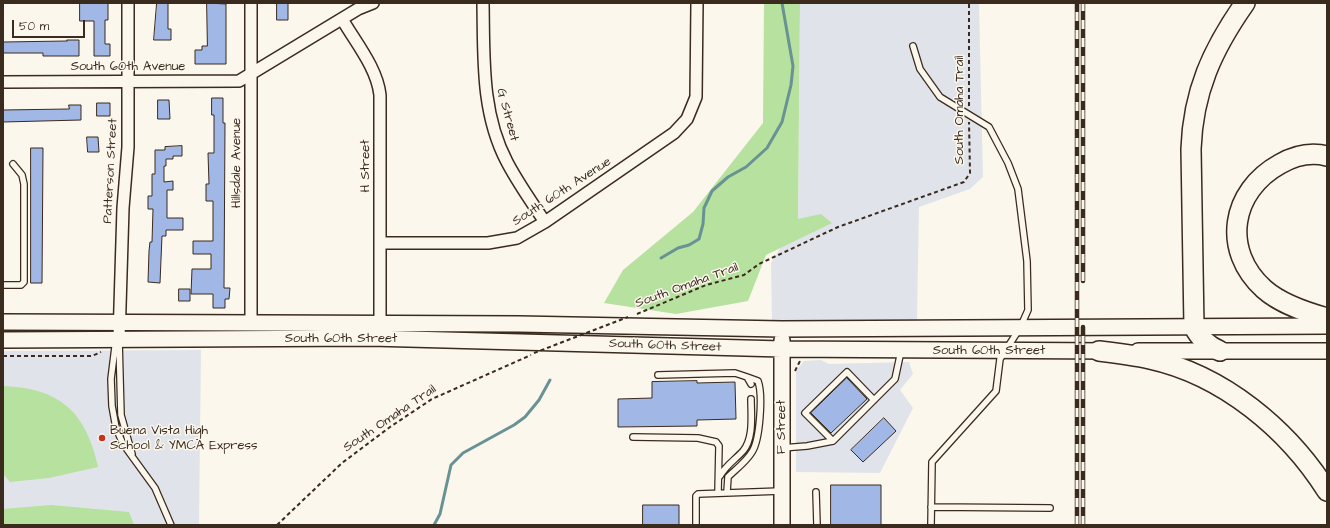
<!DOCTYPE html>
<html>
<head>
<meta charset="utf-8">
<style>
  body { margin:0 }
  #map { position:relative; width:1330px; height:528px; overflow:hidden; background:#fbf7ec; font-family:"Architects Daughter",sans-serif }
  canvas { display:block }
  .frame { position:absolute; inset:0; border:4px solid #3b2a1e; pointer-events:none }
  .scale { position:absolute; left:12px; top:20px; width:73px; height:18px; box-sizing:border-box; border:2px solid #3b2a1e; border-top:0; padding-left:5px; font-size:12px; line-height:14px; white-space:nowrap; color:#3b2a1e; -webkit-text-stroke:3px #fbf7ec; paint-order:stroke }
</style>
</head>
<body>
<div id="map">
<canvas width="1330" height="528"></canvas>
<div class="frame"></div>
<div class="scale">50 m</div>
</div>
<script>
const c = document.querySelector('canvas').getContext('2d');
c.lineJoin = 'round';
function paint(path, color) { c.fillStyle = color; c.fill(path, 'evenodd'); }
function stroke(path, color, width, dash) { c.strokeStyle = color; c.lineWidth = width; c.lineCap = dash ? 'butt' : 'round'; c.setLineDash(dash || []); c.stroke(path); }
function drawText(font, color, halo, rows, align = 'center') {
  c.font = font + ' "Architects Daughter",sans-serif'; c.lineWidth = 3; c.setLineDash([]); c.textBaseline = 'middle'; c.strokeStyle = halo; c.fillStyle = color; for (const [text, x, y, turn = 0] of rows) {
    c.save(); c.translate(x, y); c.rotate((+turn || 0) * Math.PI / 180); c.textAlign = isNaN(turn) ? turn : align; if (halo) c.strokeText(text, 0, 0); c.fillText(text, 0, 0); c.restore();
  }
}
const built = new Path2D(`
  M800 3H979L983 177 970 189 919 207 917 320H772L771 263 798 219Z
  M201 350 199 525H3V351Z
  M821 360 829 364 909 362 913 374 900 390 913 408 880 473 796 472V371L804 361Z`);
const green = new Path2D(`
  M764 3H800L798 219 821 214 832 223 766 255 748 301 676 314 604 303 623 270 693 212 763 123Z
  M3 386C60 388 86 412 98 467L49 478 10 482 4 475 3 463Z
  M51 505 129 512 134 525H3V509Z`);
const stream = new Path2D(`
  M661 258 678 248 689 245 699 239 703 224 704 208 712 191 728 177 746 167 767 148 782 122 791 85 793 66 782 3
  M434 525 440 514 451 465 463 453 514 425 525 417 539 400 550 380`);
const building = new Path2D(`
  M80 3H108V20H105V44H110V56H94V21H80Z
  M157 3H168V29H171V40H154Z
  M207 3 226 4V64H195V50H202V46H207Z
  M277 3H288V20H277Z
  M67 40H79V56H43V53H3V42L67 41Z
  M212 98H223V123H225L224 288H230L229 299H225V308H213V294H191L192 269H211V254H193V241H213V201H206V184H209L208 153H214V115H212Z
  M158 100H169L170 119H158Z
  M97 103H110V116H97Z
  M69 105H81V120L3 122V110L69 109Z
  M87 137H98L99 152H88Z
  M182 146V156H173V159H166V166H164V182L173 181V190H167V218H183V230H166V236H162L160 283 148 282 149 251 150 242H152L153 209H148V196H152V174H155V150H165V147Z
  M31 148H43L42 283H31Z
  M179 289H190V301H179Z
  M847 378 867 399 831 433 811 413Z
  M697 381V383L735 382 736 419 697 420V426L618 427V399L652 398V382Z
  M884 418 896 431 863 462 851 450Z
  M831 485H881V525H831Z
  M643 505H679V525H643Z`);
const path = new Path2D(`
  M969 106V3
  M637 314 706 285 744 275 759 264 838 227 964 182 970 173 969 122
  M3 356H92L101 352
  M795 371 800 361
  M277 525 342 463 390 427 432 399 531 355`);
const service = new Path2D(`
  M913 46 920 69 940 97 989 127 1008 163 1018 189 1027 261 1028 310 1020 328 1000 359 996 391 932 462 931 525
  M3 285H21L24 282V184L22 175 13 164
  M118 340 115 347 111 379 112 406 116 428 123 444 155 488 171 525
  M119 340 121 415 132 454
  M658 375 735 373 747 377 751 384
  M633 437 698 438 716 442 719 446 718 492
  M833 441 805 413 847 372 874 400
  M782 448 807 446 833 441 895 379 901 351
  M720 476C726 465 735 460 743 451 754 438 751 415 751 399
  M727 492 728 477C736 469 746 462 752 452 760 440 763 395 758 381L747 377
  M816 492 817 525
  M931 507 1050 508
  M696 525V496L698 494 781 491`);
const minor = new Path2D(`
  M483 3C484 57 481 113 507 162 518 183 532 203 545 222
  M342 19C356 43 377 68 380 95V323
  M3 82 239 81 358 9 373 3
  M380 243H488L517 238 545 222 674 133 687 119 696 97 697 3
  M251 323V3
  M119 339 123 208 128 147V3`);
const secondary = new Path2D(`
  M3 322 519 324 782 329 1327 326
  M3 340 371 338 782 349 1110 351
  M782 340V525
  M1138 351H1327`);
const motorway = new Path2D(`
  M1327 156C1311 152 1294 156 1280 164 1231 191 1221 250 1264 289 1281 304 1305 312 1327 318
  M1099 351C1116 353 1133 355 1150 359 1223 375 1288 429 1327 491
  M1220 351C1208 346 1200 339 1194 327L1191 149C1193 92 1212 50 1245 3`);
const rail = new Path2D(`
  M1083 281V3
  M1077 525V3
  M1083 525V327`);
const pathBridge = new Path2D(`
  M534 353 628 317`);
const markers = [
  [102,438,4,"#c8321e"]
];
const streetNames = [
  ["South 60th Avenue",128,67],
  ["South Omaha Trail",960,110,-90],
  ["G Street",507,115,75],
  ["Hillsdale Avenue",237,163,-90],
  ["H Street",366,166,-90],
  ["Patterson Street",111,171,-87],
  ["South 60th Avenue",562,192,-33],
  ["South Omaha Trail",687,286,-20],
  ["South 60th Street",341,339],
  ["South 60th Street",665,346,2],
  ["South 60th Street",989,351],
  ["South Omaha Trail",390,419,-34],
  ["F Street",782,427,-90]
];
const poiNames = [
  ["Buena Vista High",110,431],
  ["School & YMCA Express",110,446]
];
paint(built, '#e0e4ea');
paint(green, '#b6e19e');
stroke(stream, '#699295', 3);
paint(building, '#a1b7e5');
stroke(building, '#3b2a1e', 1);
stroke(service, '#3b2a1e', 8);
stroke(minor, '#3b2a1e', 14);
stroke(secondary, '#3b2a1e', 18);
stroke(motorway, '#3b2a1e', 22);
stroke(path, '#3b2a1e', 2, [4, 3]);
stroke(service, '#fbf7ec', 5.5);
stroke(minor, '#fbf7ec', 11);
stroke(secondary, '#fbf7ec', 15);
stroke(motorway, '#fbf7ec', 19);
stroke(rail, '#3b2a1e', 4.5);
stroke(rail, '#fbf7ec', 3, [9]);
stroke(pathBridge, '#3b2a1e', 2, [4, 3]);
for (const [x, y, r, color] of markers) { const dot = new Path2D(); dot.arc(x, y, r, 0, 2 * Math.PI); c.fillStyle = color; c.fill(dot); stroke(dot, '#fbf7ec', 1.5); }
drawText('13px', '#3b2a1e', '#fbf7ec', streetNames);
drawText('13px', '#3b2a1e', '#fbf7ec', poiNames, 'left');
</script>
</body>
</html>
